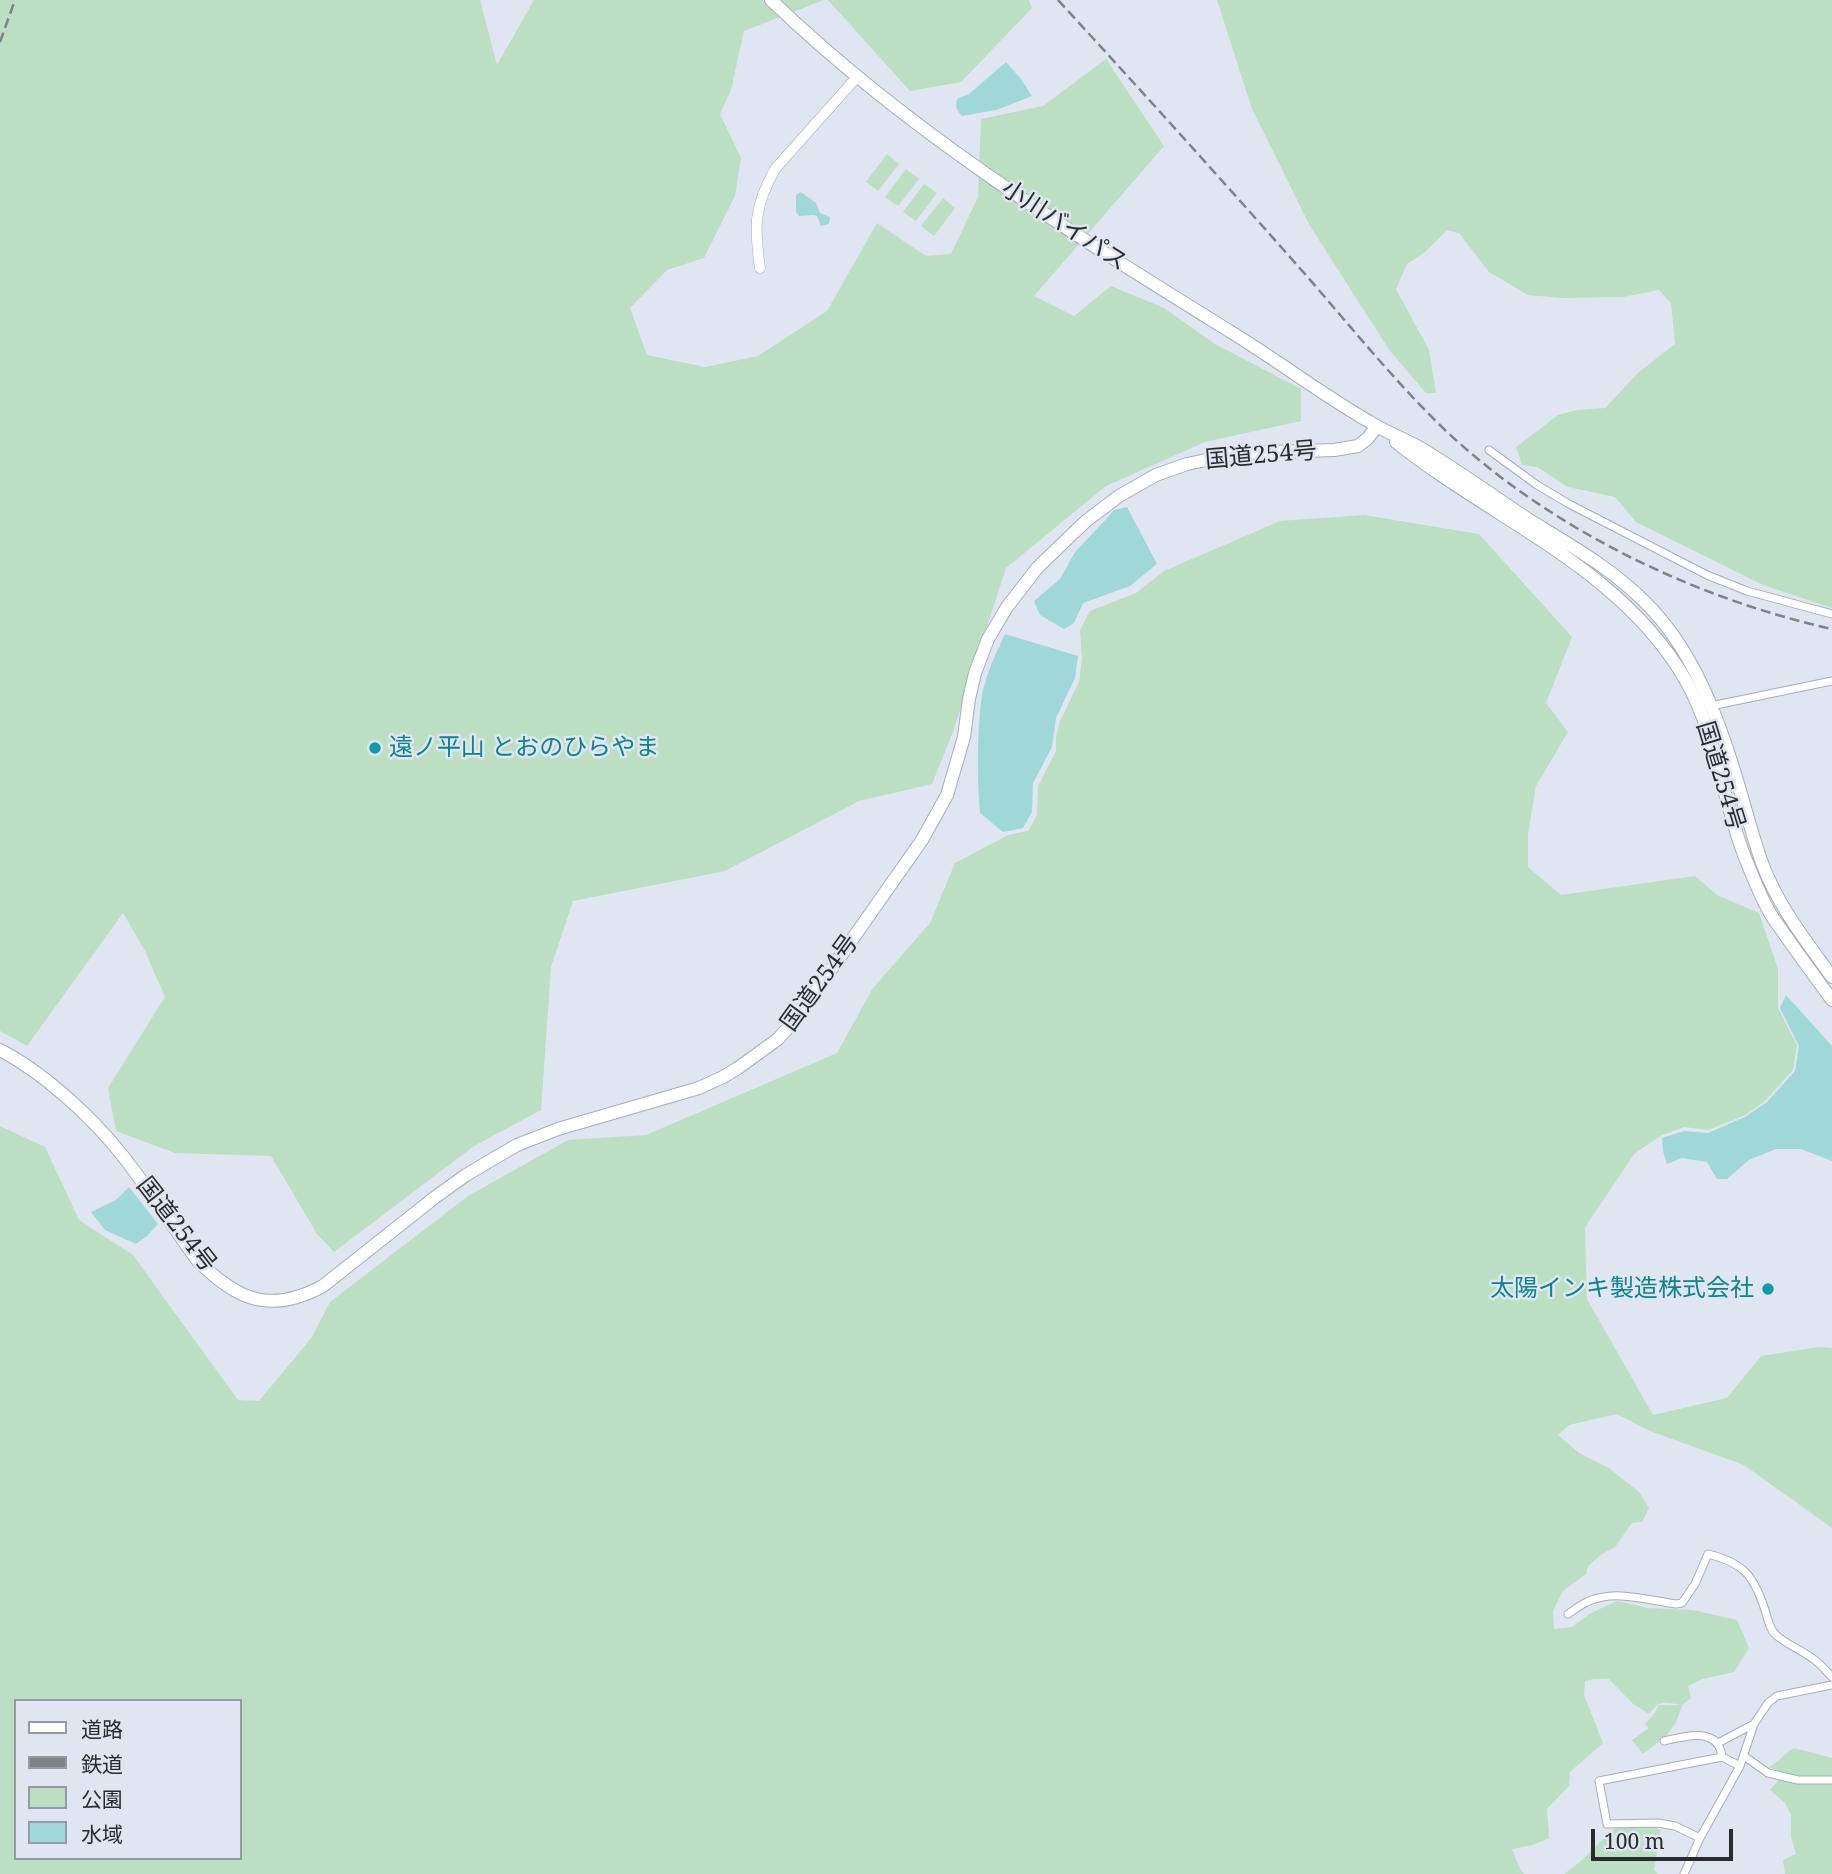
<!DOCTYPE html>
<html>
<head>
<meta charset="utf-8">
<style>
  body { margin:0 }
  #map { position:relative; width:1832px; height:1874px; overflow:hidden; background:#dfe6f1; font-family:"Noto Serif","Noto Sans JP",serif }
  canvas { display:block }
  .legend { position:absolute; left:14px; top:1699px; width:228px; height:161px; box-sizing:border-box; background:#dfe6f1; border:2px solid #969ba3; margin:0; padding:9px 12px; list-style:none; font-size:21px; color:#292b2f }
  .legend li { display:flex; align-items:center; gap:14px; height:35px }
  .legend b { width:35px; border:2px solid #969ba3 }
  .scale { position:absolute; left:1591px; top:1829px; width:142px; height:32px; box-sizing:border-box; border:4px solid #292b2f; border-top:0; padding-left:9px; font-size:21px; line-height:24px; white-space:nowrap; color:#292b2f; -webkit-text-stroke:5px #dfe6f1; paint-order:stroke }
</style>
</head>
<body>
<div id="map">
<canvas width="1832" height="1874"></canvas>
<ul class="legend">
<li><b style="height:9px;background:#fff"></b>道路</li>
<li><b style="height:9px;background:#7e8289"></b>鉄道</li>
<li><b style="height:19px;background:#bcdec3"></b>公園</li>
<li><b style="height:19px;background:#a0d7d8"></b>水域</li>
</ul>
<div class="scale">100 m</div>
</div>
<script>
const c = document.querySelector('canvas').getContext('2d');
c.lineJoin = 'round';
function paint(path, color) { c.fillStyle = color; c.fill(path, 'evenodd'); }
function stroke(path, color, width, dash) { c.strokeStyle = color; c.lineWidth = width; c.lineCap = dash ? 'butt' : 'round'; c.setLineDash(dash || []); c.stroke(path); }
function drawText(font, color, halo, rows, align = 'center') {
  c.font = font + ' "Noto Serif","Noto Sans JP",serif'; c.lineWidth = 5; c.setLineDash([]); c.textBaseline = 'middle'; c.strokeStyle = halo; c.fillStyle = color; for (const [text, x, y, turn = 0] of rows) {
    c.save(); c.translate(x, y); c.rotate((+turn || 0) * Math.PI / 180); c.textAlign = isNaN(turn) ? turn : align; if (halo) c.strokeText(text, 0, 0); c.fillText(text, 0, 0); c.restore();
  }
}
const green = new Path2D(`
  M0 0H480L497 65 534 0H824L744 31 731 90 720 114 741 158 735 196 704 258 667 270 630 308 647 355 705 367 758 356 827 311 877 223 926 256 951 254 978 197 981 119 1043 106 1106 59 1164 146 1034 296 1074 316 1111 286 1164 308 1215 344 1301 389V421L1205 442 1106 486 1006 568 953 732 932 784 859 801 725 871 573 901 551 967 541 1110 474 1146 334 1252 317 1234 271 1156 175 1153 116 1131 108 1088 165 997 145 951 123 913 27 1046 0 1031Z
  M828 0H1029L1032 8 961 82 910 91Z
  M1217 0H1832V608L1763 585 1636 522 1615 497 1568 487 1537 467 1522 465 1516 447 1558 415 1577 410 1605 408 1639 372 1675 344 1671 303 1659 290 1623 297 1563 298 1528 295 1489 272 1459 233 1447 230 1425 252 1407 264 1396 289 1429 350 1436 393H1426L1390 351 1310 226 1252 109Z
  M887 154 899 164 878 191 866 182Z
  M906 169 919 179 898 206 885 197Z
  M924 184 937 193 916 221 903 212Z
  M943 198 955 208 934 236 921 226Z
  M1364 515 1479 534 1572 637 1546 703 1568 732 1536 786 1528 834V867L1561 895 1695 876 1717 895 1759 913 1778 969V1008L1797 1045 1793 1070 1764 1102 1743 1116 1708 1130 1684 1127 1662 1135 1635 1153 1585 1227 1587 1299 1653 1415 1727 1398 1761 1356 1819 1347 1832 1348V1528L1744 1465 1650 1431 1617 1414 1569 1425 1558 1435 1579 1453 1609 1468 1639 1492 1649 1508 1642 1522 1632 1523 1615 1547 1602 1554 1588 1566 1586 1574 1563 1591 1553 1611 1554 1629 1572 1627 1591 1613 1617 1601 1648 1608 1693 1610 1737 1620 1749 1648 1734 1672 1703 1679 1688 1686 1691 1698 1682 1705 1676 1723 1666 1736 1643 1754 1632 1740 1649 1728 1645 1724 1655 1713 1659 1705H1681C1664 1702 1660 1700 1649 1714L1632 1703 1609 1679H1594L1585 1681 1584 1695 1603 1743 1570 1772 1569 1786 1547 1809 1549 1838 1533 1845 1512 1849 1519 1867 1524 1874H0V1126L45 1147 79 1220 133 1255 238 1400 259 1401 312 1337 330 1302 468 1196 568 1140 646 1135 837 1053 873 988 930 923 955 863 1008 835 1028 831 1037 815 1038 786 1056 751V737L1060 721 1079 682 1082 659 1080 630 1090 611 1136 593 1164 571 1280 521ZM16 1701H240V1858H16Z
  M1794 1748 1832 1758V1874H1785L1783 1860 1796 1854 1791 1837V1815L1785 1803 1770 1790 1780 1778 1781 1772 1769 1767C1781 1761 1784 1753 1794 1748Z
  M1637 1821 1661 1830 1654 1870 1658 1874H1564L1581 1861 1612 1830Z`);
const water = new Path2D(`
  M1006 62 1021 79 1032 96 996 110 962 116C957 111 955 105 957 99L969 94Z
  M801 192 816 203 820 213 830 217 829 224 821 226 817 216 814 215 799 216 796 212V195Z
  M1127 507 1157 564 1130 586 1083 603 1074 623 1064 629 1040 615 1034 601 1060 579 1075 552 1108 517 1114 510Z
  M1005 634 1078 656 1075 678 1056 718 1052 747 1033 783 1032 812 1023 828 1003 832 980 813C977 778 977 736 981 702 984 678 995 655 1005 634Z
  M1786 995 1832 1046V1161L1801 1149H1776L1749 1160 1727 1179H1717L1707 1162 1682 1158 1667 1164 1663 1151 1662 1138 1684 1131 1708 1133 1745 1117 1767 1102 1795 1071 1799 1046 1780 1008Z
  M129 1187 158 1224 147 1236 136 1244 105 1230 91 1212 116 1200Z`);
const minor = new Path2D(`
  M1489 450 1537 485 1569 504 1707 575 1747 591 1832 614
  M1711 706 1832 681
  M1568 1614C1574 1610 1580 1605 1587 1602 1614 1589 1647 1600 1676 1604L1682 1603 1695 1584 1708 1554C1744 1563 1754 1576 1765 1610 1768 1619 1769 1629 1776 1635 1786 1644 1801 1650 1812 1658 1820 1663 1826 1671 1832 1677
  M1664 1741C1685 1736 1719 1726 1722 1757
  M1718 1743 1754 1724
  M1744 1756 1768 1773 1798 1780H1832
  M1700 1838 1675 1826 1658 1823 1607 1824 1599 1781 1722 1757 1740 1766
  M1684 1874 1700 1838 1740 1766 1754 1724 1768 1703 1777 1696 1832 1685`);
const tertiary = new Path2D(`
  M760 268C754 226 754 207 775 169L857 77`);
const trunk = new Path2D(`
  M771 0C908 132 1070 232 1231 332 1280 362 1325 397 1375 425 1390 434 1407 440 1422 449 1460 472 1496 498 1534 523 1572 546 1612 569 1644 601 1692 648 1717 714 1736 777 1745 806 1752 835 1762 863 1778 906 1806 941 1832 977
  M1396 442C1493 520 1620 567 1685 679 1717 735 1722 801 1746 860 1754 879 1762 901 1773 918 1792 945 1812 973 1832 1000
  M0 1050C43 1072 92 1117 122 1155 149 1189 172 1226 198 1261 238 1301 271 1314 323 1286L434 1198 466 1175 493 1159 517 1145 558 1129 699 1088 723 1077 738 1068 778 1039 799 1015 922 840 947 795 964 737 969 699 975 673 988 639 1007 607 1038 567 1086 521 1119 496 1156 475 1187 464 1240 453 1334 450 1358 446 1368 438 1377 426`);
const rail = new Path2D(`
  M1058 0C1136 85 1213 170 1289 256 1341 314 1389 376 1445 430 1549 528 1693 598 1832 629
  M0 42 15 0`);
const markers = [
  [375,748,7,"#0f9aa8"],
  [1768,1289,7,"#0f9aa8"]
];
const streetNames = [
  ["小川バイパス",1064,226,33],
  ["国道254号",1261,456,-5],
  ["国道254号",1720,776,73],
  ["国道254号",820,983,-54],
  ["国道254号",176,1225,52]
];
const cultureNames = [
  ["遠ノ平山 とおのひらやま",389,748],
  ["太陽インキ製造株式会社",1754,1289,"right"]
];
paint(green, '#bcdec3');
paint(water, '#a0d7d8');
stroke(minor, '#a7adb7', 9);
stroke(tertiary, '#a7adb7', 11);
stroke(trunk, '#a7adb7', 14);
stroke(minor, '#fff', 7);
stroke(tertiary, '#fff', 10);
stroke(trunk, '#fff', 12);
stroke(rail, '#7e8289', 2.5, [10, 5]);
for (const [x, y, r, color] of markers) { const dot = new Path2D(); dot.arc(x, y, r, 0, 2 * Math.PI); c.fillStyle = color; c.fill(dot); stroke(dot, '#dfe6f1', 2.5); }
drawText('24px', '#292b2f', '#dfe6f1', streetNames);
drawText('24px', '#0d838f', '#dfe6f1', cultureNames, 'left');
</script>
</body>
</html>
